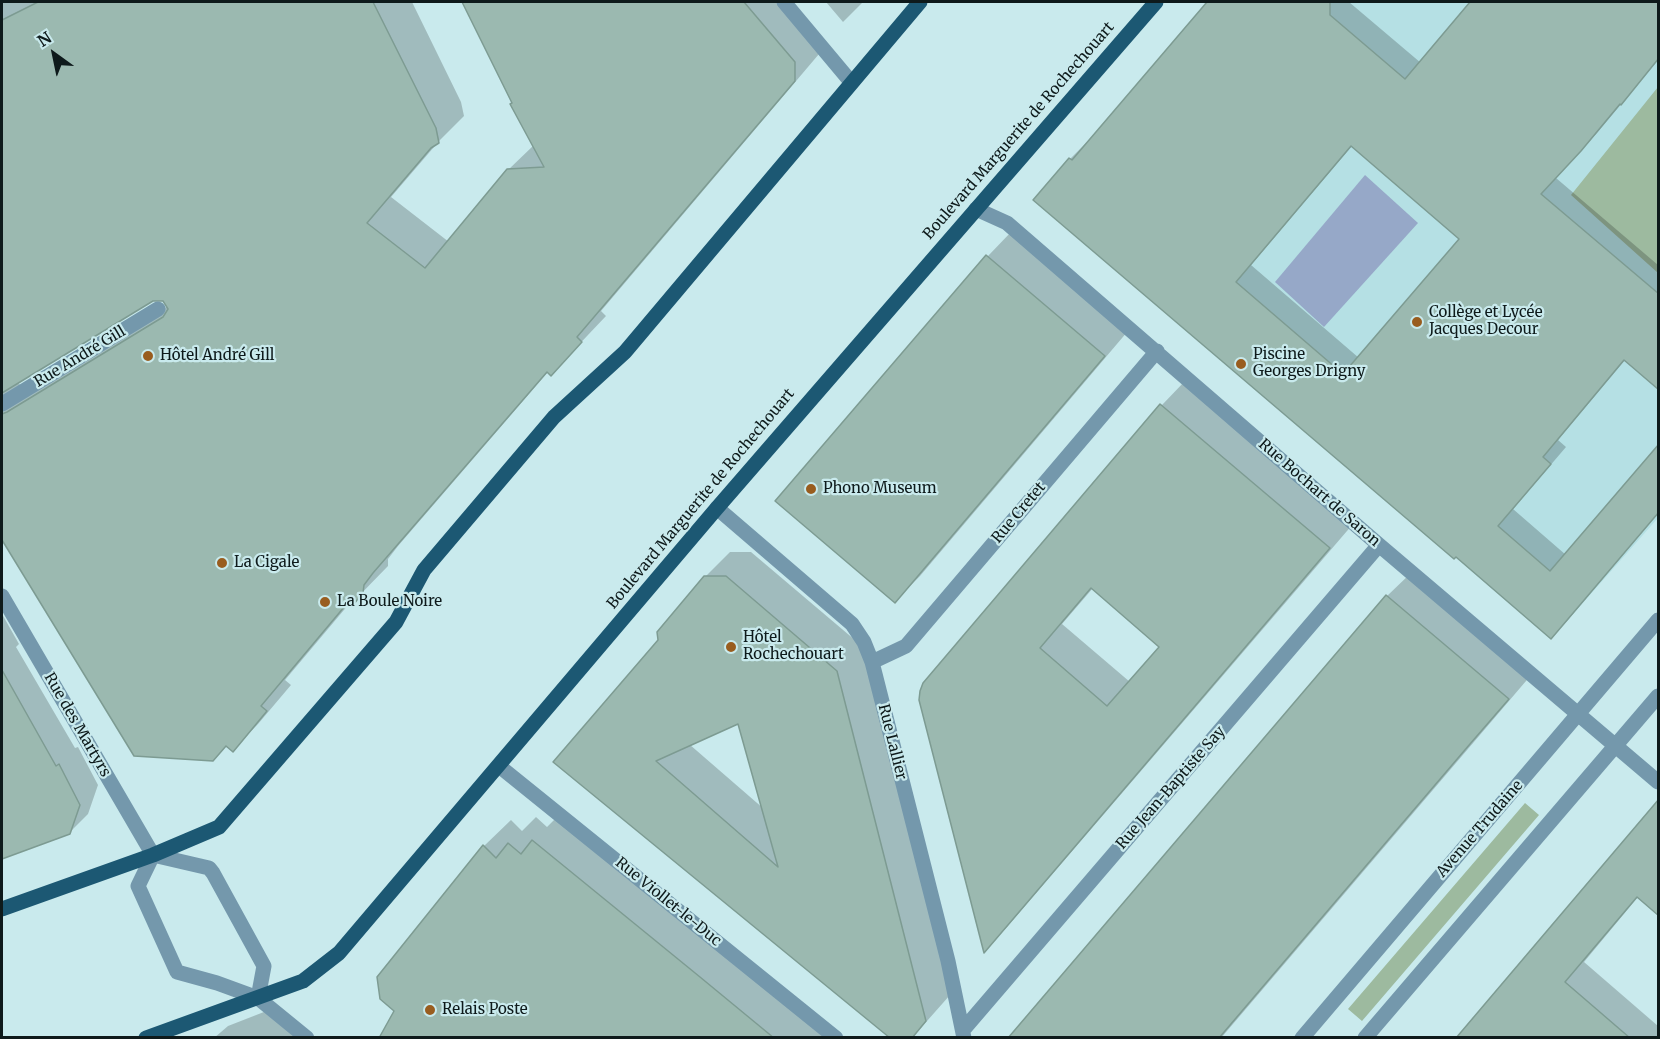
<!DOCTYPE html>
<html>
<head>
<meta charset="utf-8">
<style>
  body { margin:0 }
  #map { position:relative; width:1660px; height:1039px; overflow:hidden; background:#c9eaed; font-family:Merriweather,serif }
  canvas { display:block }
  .frame { position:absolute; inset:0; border:3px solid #0e1a1b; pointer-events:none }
  .north { position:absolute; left:24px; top:24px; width:60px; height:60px; -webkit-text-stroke:4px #c9eaed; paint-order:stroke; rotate:327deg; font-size:16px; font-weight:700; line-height:24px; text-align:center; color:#0e1a1b }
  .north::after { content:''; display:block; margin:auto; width:21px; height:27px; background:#0e1a1b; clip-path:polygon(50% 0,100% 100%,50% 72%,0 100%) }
</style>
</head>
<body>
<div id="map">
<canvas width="1660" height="1039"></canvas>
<div class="frame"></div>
<div class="north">N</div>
</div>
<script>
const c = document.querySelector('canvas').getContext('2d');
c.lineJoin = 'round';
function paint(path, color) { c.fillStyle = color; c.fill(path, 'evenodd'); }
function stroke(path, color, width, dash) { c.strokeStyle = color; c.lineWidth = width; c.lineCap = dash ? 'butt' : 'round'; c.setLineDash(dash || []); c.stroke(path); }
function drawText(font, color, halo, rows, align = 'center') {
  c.font = font + ' Merriweather,serif'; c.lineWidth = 4.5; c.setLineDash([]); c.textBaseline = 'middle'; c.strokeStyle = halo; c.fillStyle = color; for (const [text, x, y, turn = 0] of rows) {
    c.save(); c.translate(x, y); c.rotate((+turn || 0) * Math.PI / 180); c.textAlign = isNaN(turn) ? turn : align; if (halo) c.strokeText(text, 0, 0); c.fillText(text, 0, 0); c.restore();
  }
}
const built = new Path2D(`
  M1203 2H1658V518L1551 639 1456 558 1454 559 1033 200 1069 158 1073 159 1205 4Z`);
const green = new Path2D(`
  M1658 87V273L1571 195Z
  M1525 803 1539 815 1362 1021 1348 1009Z`);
const water = new Path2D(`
  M1365 175 1418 223 1324 327 1275 282Z`);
const shadow = new Path2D(`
  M2 2H412L461 102 464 116 440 140 391 197 449 242 508 170 534 145 463 2H790L819 54 601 311 606 316 551 374 548 372 398 546 388 559V566L352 603 349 604 285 680 291 685 258 724 233 750 227 745 212 760 135 755 2 537ZM152 299H163L168 306 34 387 24 388 18 383Z
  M826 2H863L843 22Z
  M1205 2H1349L1421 63 1474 2H1658V60L1597 133 1556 178 1658 265V388L1625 360 1558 440 1566 447 1513 509 1566 555 1658 446V513L1567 621 1551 637 1035 199 1070 159 1086 143 1088 144 1207 3ZM1352 146 1461 239 1359 358 1251 265Z
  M1012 231 1128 331 920 576 895 601 778 501 988 256Z
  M1185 381 1353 524 1007 927 985 950 925 683 1162 405ZM1093 588 1161 647 1130 682 1062 624Z
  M730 552H751L862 646 950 995 912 1038 556 762 659 641 705 577ZM739 722 764 809 689 744Z
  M1412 572 1532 674 1221 1038H1010L1387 596Z
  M2 614 19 644 16 647 75 748 78 747 98 785 88 814 69 833 2 858Z
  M1658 804 1638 897 1584 962 1658 1026V1038H1457Z
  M559 815 833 1038H398L484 846 511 820 522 831 536 817 547 827Z
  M269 1010 301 1038H214L228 1026Z`);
const building = new Path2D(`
  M38 2H373L436 128 439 143 431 148 367 223 425 268 507 169 544 167 510 104 512 103 462 2H744L795 62V81L577 337 582 342 551 376 547 372 373 573 364 585 363 593 353 605 345 606 261 706 267 711 233 752 226 746 213 761 134 756 2 540V414L7 412 163 317 168 309 163 301H153L2 393V20Z
  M1207 2H1330V15L1405 79 1470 2H1659V58L1621 105 1620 104 1581 151 1541 194 1659 294V390L1624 360 1543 457 1551 464 1498 526 1550 571 1659 444V512L1551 639 1456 557 1454 559 1033 200 1069 158 1072 160ZM1351 146 1459 239 1343 374 1236 282Z
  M986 255 1105 356 895 603 775 501Z
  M1160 404 1330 548 984 953 919 700 920 691 923 683ZM1091 588 1159 647 1107 706 1040 648Z
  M704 576H726L837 671 926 1021 912 1038H890L553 762 658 640 657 632ZM738 724 778 867 656 761Z
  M1386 595 1509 699 1470 744 1219 1038H1008Z
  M2 670 56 766 59 764 80 805 70 834 2 859Z
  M1659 799V916L1637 897 1565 982 1630 1038H1456Z
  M532 840 700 977 774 1038H379L394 1011 380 999 377 977 483 845 496 858 508 843 521 854Z`);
const minor = new Path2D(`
  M784 2 851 82
  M976 209 1007 223 1379 545 1658 782
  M2 404 158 309
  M717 508 852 624 864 642 872 662 948 961 964 1038
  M2 596 153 855
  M872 662 906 646 1157 351
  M499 766 836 1038
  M153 855 138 886 177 972 217 983 258 998 307 1038
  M153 855 209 868 213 873 264 966 258 998
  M963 1030 1379 545
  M1302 1038 1658 620
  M1365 1038 1658 696`);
const primary = new Path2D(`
  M2 909 153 855 219 827 396 622 424 570 537 437 554 417 625 352 920 2
  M146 1038 303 981 339 953 717 508 1156 2`);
const markers = [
  [1417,322,6,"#995d1f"],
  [148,356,6,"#995d1f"],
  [1241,364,6,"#995d1f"],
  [811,489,6,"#995d1f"],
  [222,563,6,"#995d1f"],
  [325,602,6,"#995d1f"],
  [731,647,6,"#995d1f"],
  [430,1010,6,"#995d1f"]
];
const streetNames = [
  ["Boulevard Marguerite de Rochechouart",1019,131,-49],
  ["Rue André Gill",80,357,-31],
  ["Rue Bochart de Saron",1319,493,41],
  ["Boulevard Marguerite de Rochechouart",701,499,-50],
  ["Rue Cretet",1019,513,-50],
  ["Rue des Martyrs",77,725,60],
  ["Rue Lallier",892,742,76],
  ["Rue Jean-Baptiste Say",1171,788,-49],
  ["Avenue Trudaine",1480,829,-49],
  ["Rue Viollet-le-Duc",668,902,39]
];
const poiNames = [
  ["Collège et Lycée",1429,313],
  ["Jacques Decour",1429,330],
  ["Piscine",1253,355],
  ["Georges Drigny",1253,372],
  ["Hôtel André Gill",160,356],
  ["Phono Museum",823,489],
  ["La Cigale",234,563],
  ["La Boule Noire",337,602],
  ["Hôtel",743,638],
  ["Rochechouart",743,655],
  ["Relais Poste",442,1010]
];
paint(built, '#b5e0e4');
paint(green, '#9dba9f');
paint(water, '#96a8c8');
paint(shadow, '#0003');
paint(building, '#9bb9b0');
stroke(building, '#7d9b92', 1.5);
stroke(minor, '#7498ac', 15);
stroke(primary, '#1c5873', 15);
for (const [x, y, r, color] of markers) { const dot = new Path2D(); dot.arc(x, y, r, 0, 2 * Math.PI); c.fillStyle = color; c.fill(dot); stroke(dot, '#c9eaed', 2); }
drawText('15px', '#0e1a1b', '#c9eaed', streetNames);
drawText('15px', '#0e1a1b', '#c9eaed', poiNames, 'left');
</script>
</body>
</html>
